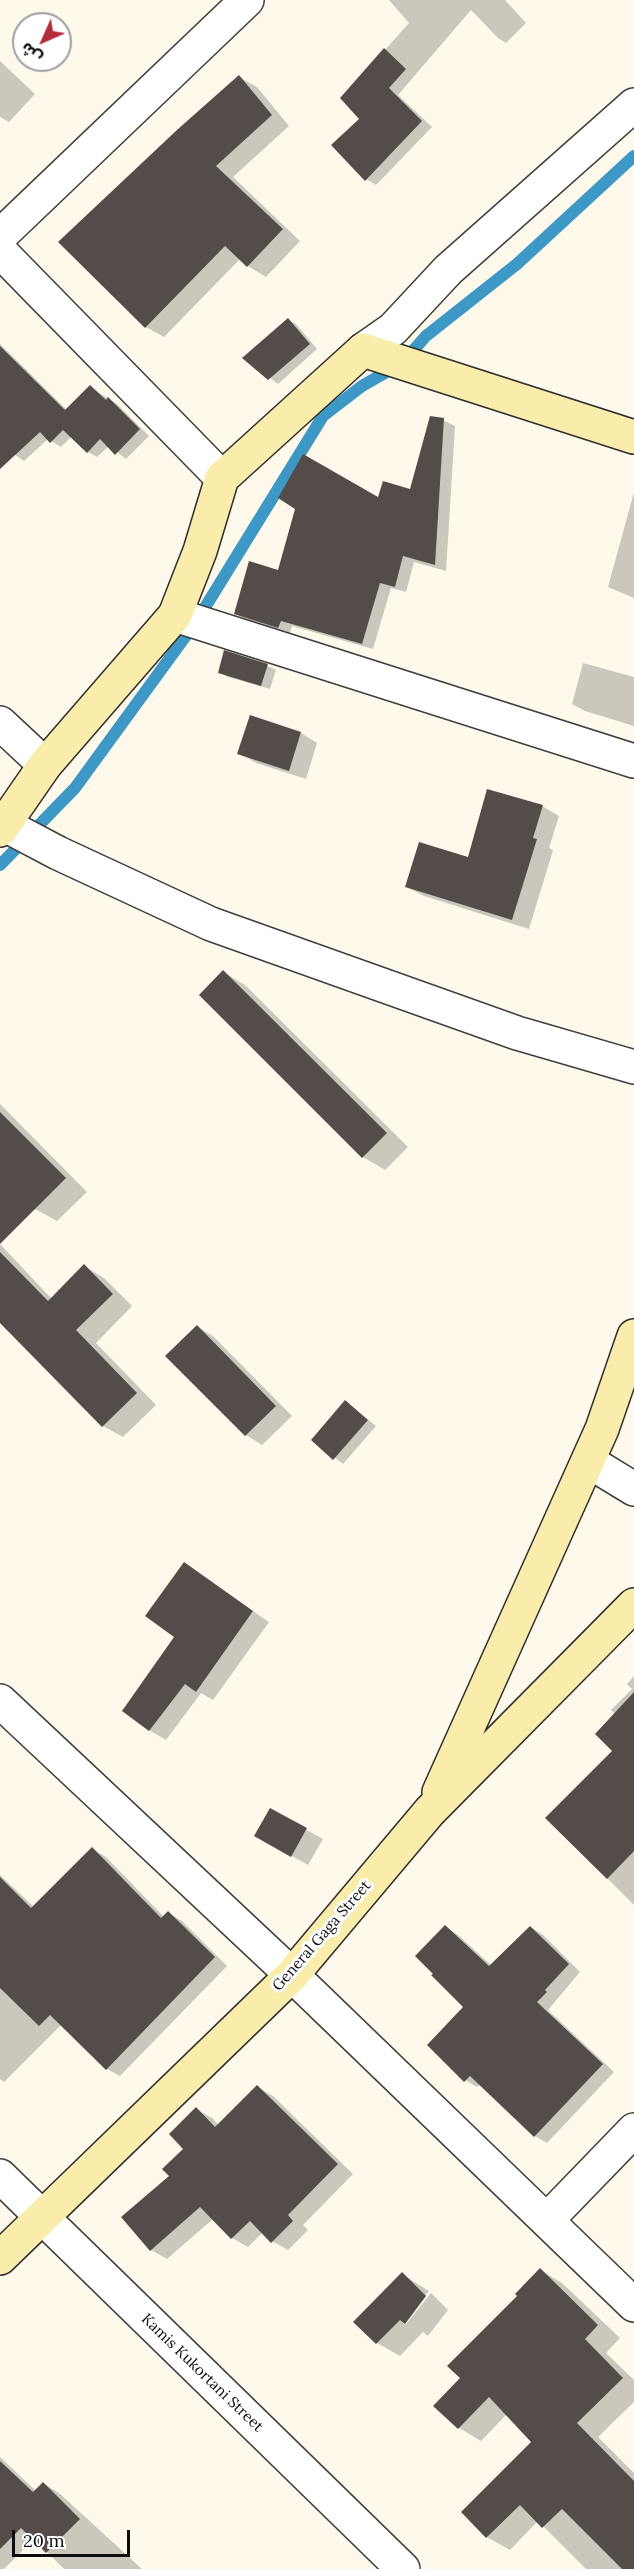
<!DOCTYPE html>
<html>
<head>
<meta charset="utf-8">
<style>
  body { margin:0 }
  #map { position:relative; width:634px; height:2569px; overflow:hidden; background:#fef9eb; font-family:Lora,"Noto Sans Arabic",serif }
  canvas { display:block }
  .north { position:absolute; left:12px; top:12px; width:60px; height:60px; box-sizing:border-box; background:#fff; border:2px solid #9e9e9e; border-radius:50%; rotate:225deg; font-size:16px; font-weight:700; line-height:24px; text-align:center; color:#0c0c0c }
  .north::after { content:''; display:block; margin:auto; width:21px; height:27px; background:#b32c3c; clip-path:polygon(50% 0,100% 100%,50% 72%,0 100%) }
  .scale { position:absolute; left:12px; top:2530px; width:118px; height:27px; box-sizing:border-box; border:3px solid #0c0c0c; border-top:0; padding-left:8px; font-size:18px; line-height:21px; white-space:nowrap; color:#0c0c0c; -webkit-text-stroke:4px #fff; paint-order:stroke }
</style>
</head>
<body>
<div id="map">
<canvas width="634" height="2569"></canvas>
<div class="north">ش</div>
<div class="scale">20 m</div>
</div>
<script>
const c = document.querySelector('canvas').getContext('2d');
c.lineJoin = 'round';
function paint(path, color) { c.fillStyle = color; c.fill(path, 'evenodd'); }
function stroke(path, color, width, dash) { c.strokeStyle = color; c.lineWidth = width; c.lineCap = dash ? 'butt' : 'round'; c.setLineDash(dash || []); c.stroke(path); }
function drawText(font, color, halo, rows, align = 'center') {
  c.font = font + ' Lora,serif'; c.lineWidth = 6; c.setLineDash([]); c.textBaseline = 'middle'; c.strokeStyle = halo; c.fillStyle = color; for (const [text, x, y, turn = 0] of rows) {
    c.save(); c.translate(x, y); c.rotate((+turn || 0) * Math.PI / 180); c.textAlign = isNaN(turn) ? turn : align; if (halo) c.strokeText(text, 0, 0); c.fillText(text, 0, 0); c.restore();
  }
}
const shadow = new Path2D(`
  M389 0H505L526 23 506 43 498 38 471 10 398 95 432 127 376 185 366 179 361 119 342 98 409 23Z
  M0 61 35 94 9 122 0 117Z
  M239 77 257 87 289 126 233 177 300 241 266 277 248 266 240 259 164 337 146 327Z
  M288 320 296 324 317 349 278 384 244 358Z
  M0 344 67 410 90 387 118 405 149 436 126 459 109 446 97 457 88 452 72 436 61 447 48 439 24 461 15 455 0 440Z
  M443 420 455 426 446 571 414 562 406 592 391 588 373 649 292 626 290 633 247 620 236 614 279 572 411 491Z
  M634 492V598L608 587Z
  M583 663 634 677V726L585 711 572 704Z
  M267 666 276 670 270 689 228 677 220 672Z
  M301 733 317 743 306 779 256 763 239 753Z
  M542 806 559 816 549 848 553 850 529 929 424 896 407 887 469 859Z
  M223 972 245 985 408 1147 385 1170 363 1157Z
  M0 1104 87 1192 57 1221 35 1209 0 1174Z
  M0 1244 52 1299 84 1266 104 1278 132 1306 96 1343 156 1405 123 1437 103 1426 0 1321Z
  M197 1327 213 1336 292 1416 262 1445 246 1435Z
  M346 1402 376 1426 343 1464 313 1440Z
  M184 1564 269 1622 213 1700 201 1693 166 1740 149 1730 177 1637Z
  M634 1676V1905L547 1818 615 1751V1714L611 1710 632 1689 627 1684Z
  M270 1810 323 1839 308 1865 256 1836Z
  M92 1849 106 1857 164 1917 168 1913 182 1921 227 1966 120 2076 107 2069 61 2025 4 2082 0 2079V1875L34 1907Z
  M445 1927 457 1934 492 1966 530 1927 542 1934 580 1972 548 2010 614 2072 547 2143 535 2136 481 2084 477 2087 465 2080 466 2007Z
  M257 2087 273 2096 353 2174 303 2225 308 2230 288 2250 272 2241 263 2232 248 2247 232 2238 213 2219 167 2259 151 2250 123 2218 171 2176 185 2149 196 2109 212 2118 219 2125Z
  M540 2270 562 2283 620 2338 606 2353 634 2380V2402L598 2437 634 2473V2569H586L538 2521 510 2550 487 2537 463 2512 533 2442 507 2414 481 2441 459 2428 462 2378Z
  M402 2274 429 2291 403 2324H406L431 2293 448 2310 428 2336 423 2332 400 2356 377 2343Z
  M0 2457 36 2491 44 2484 59 2493 142 2569H64L34 2539 4 2569H0Z`);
const stream = new Path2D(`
  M0 865 75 788 196 622 323 416 362 386 402 363 426 336 517 264 634 156`);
const building = new Path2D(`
  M384 48 406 69 389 88 422 121 365 181 331 145 359 119 340 98Z
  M239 75 272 115 216 166 283 229 247 267 225 246 145 328 58 242 178 129Z
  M288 318 310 344 268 380 242 358Z
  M0 346 65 410 90 385 106 400 108 397 140 429 115 455 100 439 87 453 63 430 50 443 40 432 0 469Z
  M430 416 444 418 435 565 403 556 395 587 380 583 362 644 281 621 278 628 234 614 249 561 278 570 295 509 278 498 303 454 378 497 383 481 410 489Z
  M224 650 268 664 261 686 218 673Z
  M250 715 301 732 289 771 237 754Z
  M487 789 543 805 533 838 537 839 512 920 405 887 419 842 468 857Z
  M223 970 387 1133 362 1158 199 995Z
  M0 1112 66 1178 0 1244Z
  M0 1252 48 1301 84 1264 113 1294 76 1330 137 1393 102 1427 0 1323Z
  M197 1325 276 1406 245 1436 165 1356Z
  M345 1400 368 1420 333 1460 311 1440Z
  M184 1562 253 1611 196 1692 185 1684 149 1731 122 1711 174 1637 145 1616Z
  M634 1692V1851L607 1879 545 1818 612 1751 595 1734Z
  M270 1808 307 1828 291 1857 254 1836Z
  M92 1847 161 1918 168 1911 215 1957 106 2070 50 2015 39 2026 0 1988V1877L31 1908Z
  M445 1925 489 1966 530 1926 569 1964 545 1990 547 1992 537 2002 603 2064 534 2137 470 2076 464 2082 427 2045 463 2007 431 1975 433 1974 415 1956Z
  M257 2085 338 2164 288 2215 293 2221 271 2243 250 2221 231 2239 200 2207 150 2251 121 2217 169 2176 162 2169 183 2149 169 2134 196 2107 215 2127Z
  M540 2268 598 2325 585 2339 623 2378 577 2423 634 2481V2569H622L562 2509 542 2528 520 2505 486 2538 461 2512 531 2442 489 2397 458 2429 433 2406 460 2378 447 2366 517 2296 515 2294Z
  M402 2272 426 2296 405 2324 400 2320 376 2344 353 2322Z
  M0 2461 33 2492 43 2482 80 2519 46 2553 21 2528 0 2549Z`);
const street = new Path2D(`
  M0 236 247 0
  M0 251 222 478
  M363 350 393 329 448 270 634 105
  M175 615 634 761
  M0 723 45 765
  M5 825 58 853 211 924 517 1033 634 1067
  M588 1461 634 1489
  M0 1701 292 1975 634 2305
  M0 2176 403 2569
  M547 2220 634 2130`);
const secondary = new Path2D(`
  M0 830 45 765 175 615 200 551 222 478 363 350 634 437
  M439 1792 602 1429 634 1336
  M0 2258 292 1975 430 1811 634 1605`);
const streetNames = [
  ["General Gaga Street",322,1936,-49],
  ["Kamis Kukortani Street",202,2373,44]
];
paint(shadow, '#0003');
stroke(stream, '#3e98c5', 12);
paint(building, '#544c49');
stroke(street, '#3f3f3f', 36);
stroke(secondary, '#2e2e2e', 36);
stroke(street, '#fff', 33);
stroke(secondary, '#faecaa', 33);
drawText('15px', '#0c0c0c', '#fff', streetNames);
</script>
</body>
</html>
